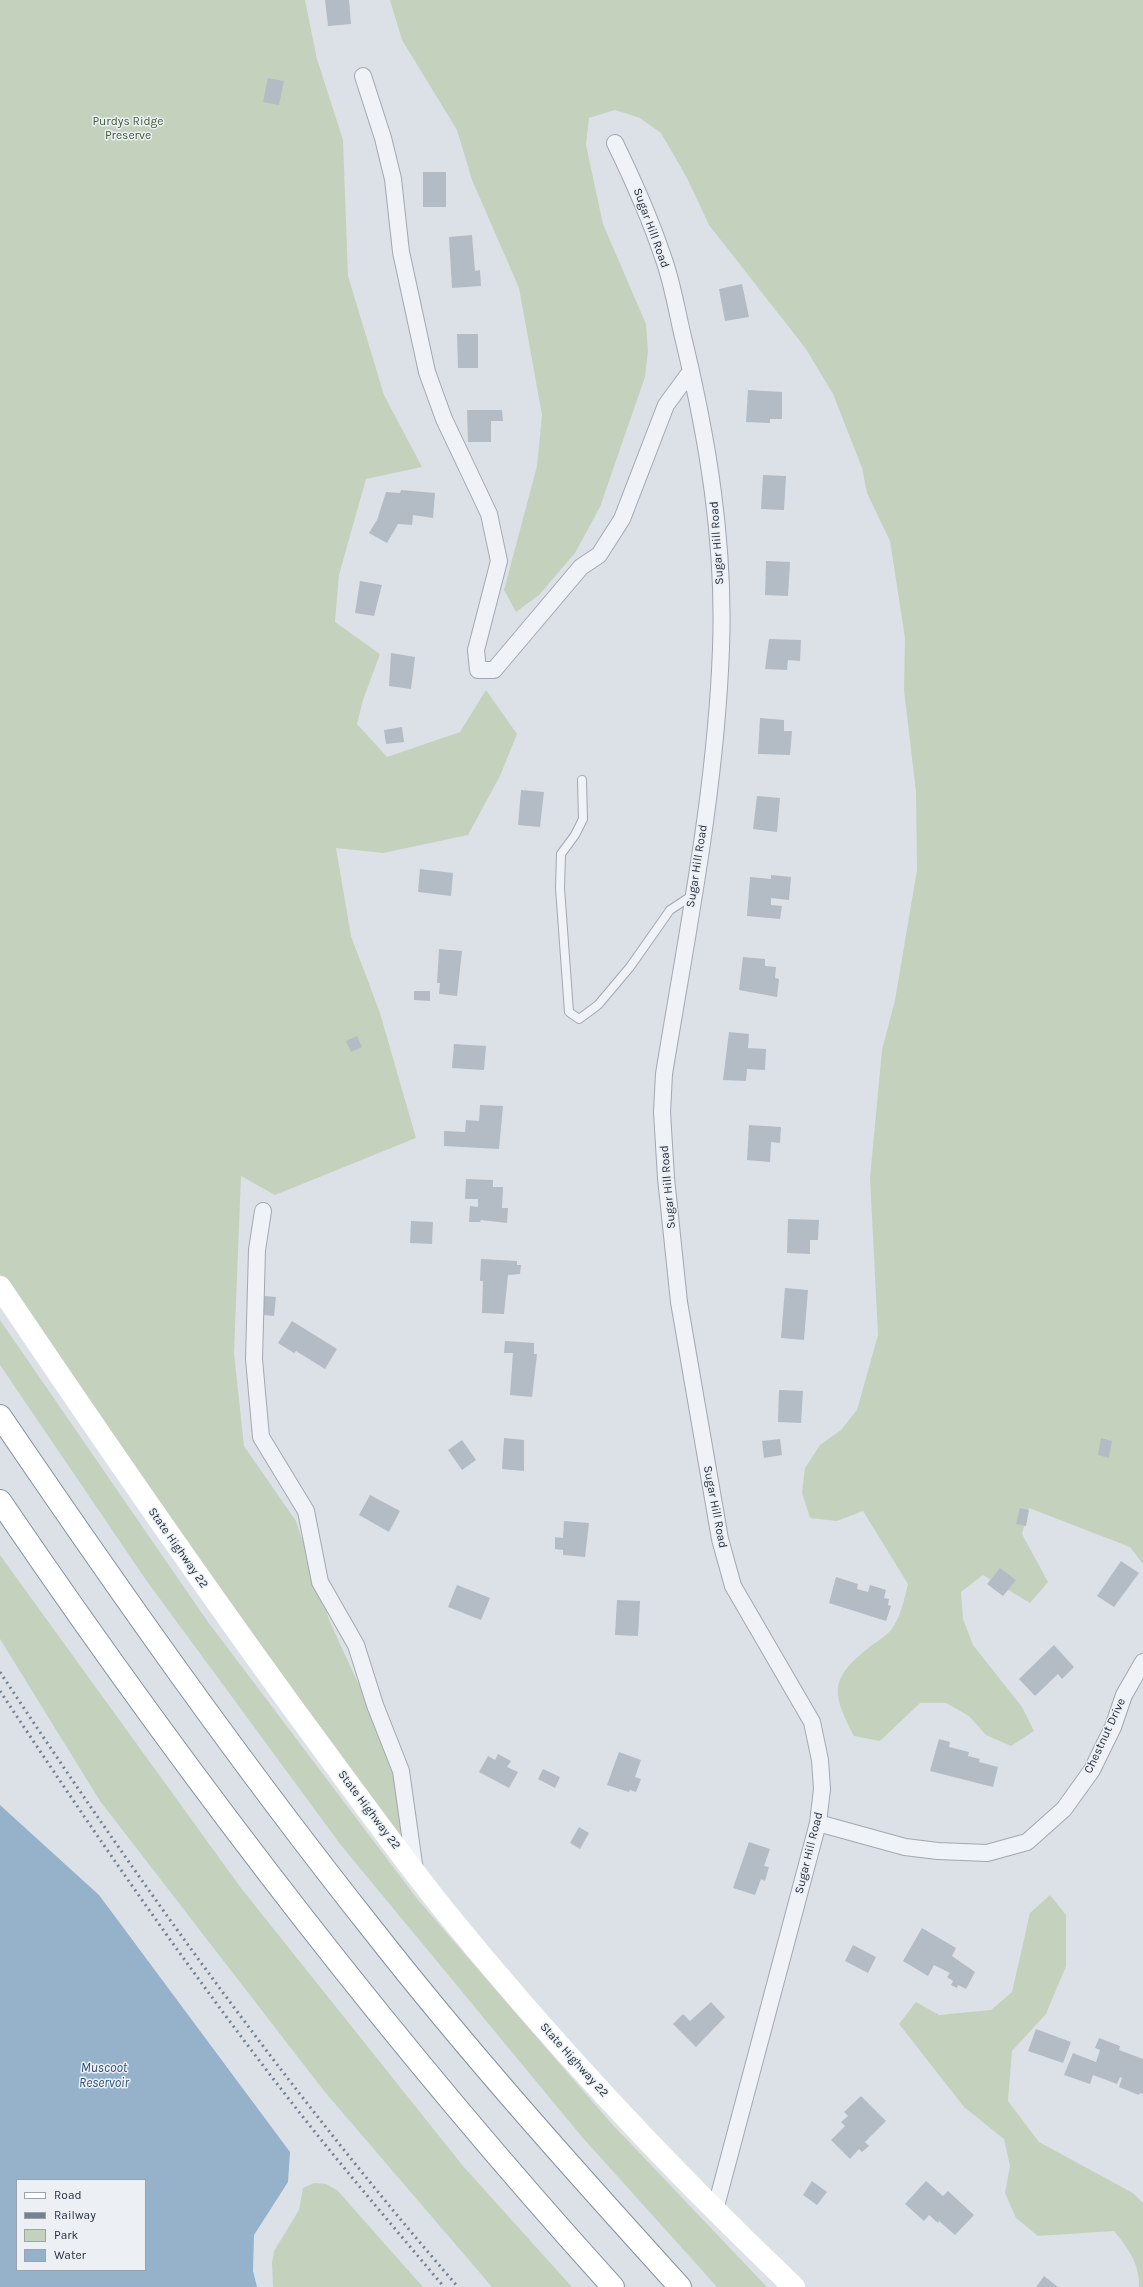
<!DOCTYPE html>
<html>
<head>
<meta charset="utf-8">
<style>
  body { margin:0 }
  #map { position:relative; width:1143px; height:2287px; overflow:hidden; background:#dce1e8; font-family:Karla,sans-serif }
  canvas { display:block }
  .legend { position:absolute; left:16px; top:2179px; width:130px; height:92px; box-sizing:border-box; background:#ecf0f5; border:1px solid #9ca3ac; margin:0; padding:5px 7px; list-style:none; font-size:12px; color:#25303f }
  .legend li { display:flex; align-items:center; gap:8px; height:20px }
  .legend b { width:20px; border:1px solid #9ca3ac }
</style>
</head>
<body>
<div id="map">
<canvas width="1143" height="2287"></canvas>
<ul class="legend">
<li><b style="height:5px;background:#fff"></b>Road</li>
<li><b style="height:5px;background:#758292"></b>Railway</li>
<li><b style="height:11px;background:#c4d2bd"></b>Park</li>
<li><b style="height:11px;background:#95b2ca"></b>Water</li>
</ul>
</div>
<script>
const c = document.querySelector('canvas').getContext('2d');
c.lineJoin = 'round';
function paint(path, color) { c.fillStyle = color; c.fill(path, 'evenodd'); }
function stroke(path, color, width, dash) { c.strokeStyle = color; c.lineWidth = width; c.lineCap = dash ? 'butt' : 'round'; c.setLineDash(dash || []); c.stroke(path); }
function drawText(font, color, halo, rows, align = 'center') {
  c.font = font + ' Karla,sans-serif'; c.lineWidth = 3; c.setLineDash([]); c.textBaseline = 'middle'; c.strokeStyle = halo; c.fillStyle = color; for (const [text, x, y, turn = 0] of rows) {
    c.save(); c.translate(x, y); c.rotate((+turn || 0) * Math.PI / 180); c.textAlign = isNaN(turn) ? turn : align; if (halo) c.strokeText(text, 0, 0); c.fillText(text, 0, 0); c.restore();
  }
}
const green = new Path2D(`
  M0 0H305L317 59 343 140 348 276 384 395 422 467 366 479 339 575 335 622 380 654 363 700 357 724 387 757 460 732 486 690 517 734 500 776 468 835 383 853 336 848 351 936 380 1013 416 1138 275 1195 241 1176 234 1353 244 1446 296 1521 330 1622 369 1707 394 1774 406 1846 281 1681 0 1274Z
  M390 0H1143V1564L1130 1547 1029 1508 1022 1534 1048 1582 1030 1603 983 1575 961 1592 963 1619 973 1645 1022 1707 1034 1731 1011 1746 986 1735 969 1716 946 1703H920L880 1741 854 1736C833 1695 828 1680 867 1649 874 1643 885 1637 891 1630 901 1616 904 1600 908 1584L863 1511 837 1521 810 1518 802 1493 805 1468 820 1445 841 1430 857 1410 878 1335 870 1178 882 1050 895 1000 917 870 916 792 904 690 905 638 890 541 867 493 862 468 833 394 806 349 709 225 687 178 661 133 640 118 615 110 589 118 586 145 603 224 646 324 648 351 645 377 600 507 575 553 539 595 516 612 504 590 537 466 542 415 519 288 472 180 457 130 402 40Z
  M0 1320 208 1622 419 1901 611 2123 767 2287H717L582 2137 340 1844 146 1580 0 1365Z
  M0 1555 241 1888 463 2166 572 2287H492L324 2091 100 1801 0 1639Z
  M1050 1895 1066 1915V1966L1046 2014 1012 2051 1008 2101 1039 2142 1133 2193 1143 2203V2287H1139C1140 2264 1128 2248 1114 2231L1038 2236 1016 2218 1005 2193 1010 2166 1004 2139 964 2107 899 2024 916 2002 939 2015 991 2010 1012 1992 1030 1913Z
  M314 2183 326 2184 337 2190 423 2287H273L272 2263 274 2251 299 2210 303 2188Z`);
const water = new Path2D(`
  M0 1805 99 1895 290 2152 288 2182 254 2235 253 2271 257 2287H0ZM17 2180H145V2270H17Z`);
const building = new Path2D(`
  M325 0H349L351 24 328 26Z
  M268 78 284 81 279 105 263 102Z
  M423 172H446V207H423Z
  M472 235 475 271 480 270 481 286 452 288 449 237Z
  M742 284 749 317 725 321 719 289Z
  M457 334H478V368H458Z
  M748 390 782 392V419H770V423L746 422Z
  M467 410H502L503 421H491V442H468Z
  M763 475 786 476 784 510 761 509Z
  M401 490 435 493 433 518 413 515 412 525 398 524 387 543 369 533 377 520 386 492 400 493Z
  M766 561 790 562 788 596 765 595Z
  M360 581 382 585 374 616 355 613Z
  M769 639 801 640 800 661 788 660 787 670 765 669Z
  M391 653 415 657 411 689 389 686Z
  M760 718 784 720V731H792L790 755 758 754Z
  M402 727 404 742 386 744 384 730Z
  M521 790 544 792 540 827 518 825Z
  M757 796 780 798 777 832 753 829Z
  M420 869 453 873 451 896 418 892Z
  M771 875 791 877 789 900 771 898V905L782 906 780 919 747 916 750 877 771 879Z
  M439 949 462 951 457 996 439 994 440 983H437Z
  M743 957 765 959V966L776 967 775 978 779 979 777 997 739 990Z
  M414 991H430V1001L414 1000Z
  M729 1032 749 1034 748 1048 766 1049 765 1070 747 1069 746 1081 723 1080Z
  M357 1036 362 1047 351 1052 346 1041Z
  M454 1044 486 1046 484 1070 452 1068Z
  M480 1105 503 1106 499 1149 444 1146V1131L465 1132 466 1120 479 1121Z
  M749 1125 781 1127 780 1143 771 1142 770 1162 747 1160Z
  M466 1179 493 1180V1187H503L502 1208H508L507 1223 481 1220 480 1222H469L470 1206 478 1207V1199H465Z
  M788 1219 819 1220 818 1240H810V1254L787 1253Z
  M411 1221 433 1222 432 1244 410 1243Z
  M481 1259 517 1261V1265H521L520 1274 508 1275 504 1314 482 1313 483 1281H480Z
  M785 1288 808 1290 804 1340 781 1338Z
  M255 1295 276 1297 274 1316 254 1314Z
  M292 1321 337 1349 325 1369 296 1351 294 1353 278 1343Z
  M505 1341 534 1343V1354H537L532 1397 510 1395 513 1353H504Z
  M779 1390 803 1391 801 1423 778 1422Z
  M504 1438 524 1440V1471L502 1469Z
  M1101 1438 1112 1441 1109 1458 1098 1455Z
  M780 1439 782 1455 764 1458 762 1441Z
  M462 1440 476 1460 462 1470 448 1450Z
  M370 1495 400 1511 389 1532 359 1515Z
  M1020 1508 1029 1510 1026 1526 1016 1524Z
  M564 1521 589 1523 585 1557 563 1555V1550L555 1549V1537L563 1538Z
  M1121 1561 1139 1573 1114 1607 1097 1596Z
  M1000 1568 1016 1580 1003 1596 987 1584Z
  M836 1577 858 1584 857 1589 868 1592 870 1585 886 1590 884 1598 889 1599 888 1605 891 1606 886 1621 829 1603Z
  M457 1585 490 1598 481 1620 448 1607Z
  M617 1600 640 1601 638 1636 615 1635Z
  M1054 1645 1074 1667 1062 1679 1058 1674 1035 1696 1019 1679Z
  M939 1739 950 1742 949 1747 969 1752 968 1756 980 1759 979 1762 998 1767 993 1787 930 1771Z
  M619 1752 641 1760 635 1777 641 1779 636 1792 630 1790 629 1792 607 1785Z
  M498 1754 511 1761 507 1767 518 1772 509 1788 479 1772 488 1756 495 1760Z
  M543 1769 560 1777 555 1788 538 1779Z
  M579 1827 589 1833 580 1849 570 1843Z
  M749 1842 770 1849 764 1866 769 1867 765 1881 761 1879 755 1895 733 1888Z
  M922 1928 956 1948 952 1956 975 1972 966 1989 958 1985 957 1988 951 1985 953 1981 947 1977 950 1973 934 1965 928 1976 903 1961Z
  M853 1945 876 1957 868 1973 845 1961Z
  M711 2002 725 2017 696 2047 673 2024 683 2014 690 2021Z
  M1036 2029 1071 2042 1063 2063 1028 2051Z
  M1099 2038 1120 2046 1119 2050 1143 2059V2094L1140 2093 1139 2095 1119 2087 1122 2078 1120 2077 1117 2084 1093 2075 1090 2084 1064 2075 1073 2053 1096 2062 1100 2050 1095 2048Z
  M861 2096 886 2121 865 2142 869 2146 862 2152 859 2149 850 2159 831 2140 845 2126 841 2122 848 2116 844 2112Z
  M812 2181 827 2192 817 2205 803 2195Z
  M926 2181 943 2196 948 2191 974 2215 955 2235 939 2221 938 2223 929 2215 924 2221 905 2204Z
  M1044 2276 1058 2287H1036Z`);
const lane = new Path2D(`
  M582 780 583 819 575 835 561 854 560 888 569 1012 579 1019 598 1005 630 967 670 910 693 895`);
const street = new Path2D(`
  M363 76 383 138 393 179 401 252 427 372 444 419 489 514 499 561 476 650 478 670H494L581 567 599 555 622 519 666 405 691 371
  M615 143C633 180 650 218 663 257 673 284 677 313 684 341 708 441 725 544 721 648 716 791 687 933 664 1074L662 1112 666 1178 679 1302 720 1539 733 1586 812 1722 820 1760 822 1789 818 1823 715 2210
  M263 1211 257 1250 254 1359 261 1437 306 1511 320 1582 356 1645 375 1705 401 1771 415 1871
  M818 1823 905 1847 938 1851 987 1853 1027 1842 1064 1809 1092 1770 1113 1727 1124 1695 1143 1662`);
const secondary = new Path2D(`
  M0 1287C97 1431 195 1574 298 1715 346 1780 393 1846 444 1910 552 2043 670 2169 794 2287`);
const highway = new Path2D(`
  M0 1416C119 1591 241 1764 372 1929 469 2053 574 2170 680 2287
  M0 1501C187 1776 389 2040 613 2287`);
const rail = new Path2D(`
  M0 1672C141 1886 290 2093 458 2287
  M0 1691C96 1836 195 1980 303 2117 349 2175 397 2231 444 2287`);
const parkNames = [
  ["Purdys Ridge",128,122],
  ["Preserve",128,136]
];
const streetNames = [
  ["Sugar Hill Road",651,228,70],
  ["Sugar Hill Road",717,543,-94],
  ["Sugar Hill Road",697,866,-81],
  ["Sugar Hill Road",668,1187,-95],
  ["Sugar Hill Road",715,1507,79],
  ["State Highway 22",178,1548,55],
  ["Chestnut Drive",1105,1736,-65],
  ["State Highway 22",369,1810,53],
  ["Sugar Hill Road",809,1853,-76],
  ["State Highway 22",574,2060,48]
];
const waterNames = [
  ["Muscoot",104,2068],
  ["Reservoir",104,2083]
];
paint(green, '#c4d2bd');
paint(water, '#95b2ca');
paint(building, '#b3bbc5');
stroke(lane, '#a1a8b2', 10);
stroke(street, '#a1a8b2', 18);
stroke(highway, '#83909f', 24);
stroke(lane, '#eff2f6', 8);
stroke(street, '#eff2f6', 16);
stroke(secondary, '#fff', 22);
stroke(highway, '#fff', 22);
stroke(rail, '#758292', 3, [2, 4]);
drawText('12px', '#3c5b32', '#ecf0f5', parkNames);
drawText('12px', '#25303f', '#ecf0f5', streetNames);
drawText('italic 13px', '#2d5275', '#ecf0f5', waterNames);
</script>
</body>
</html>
